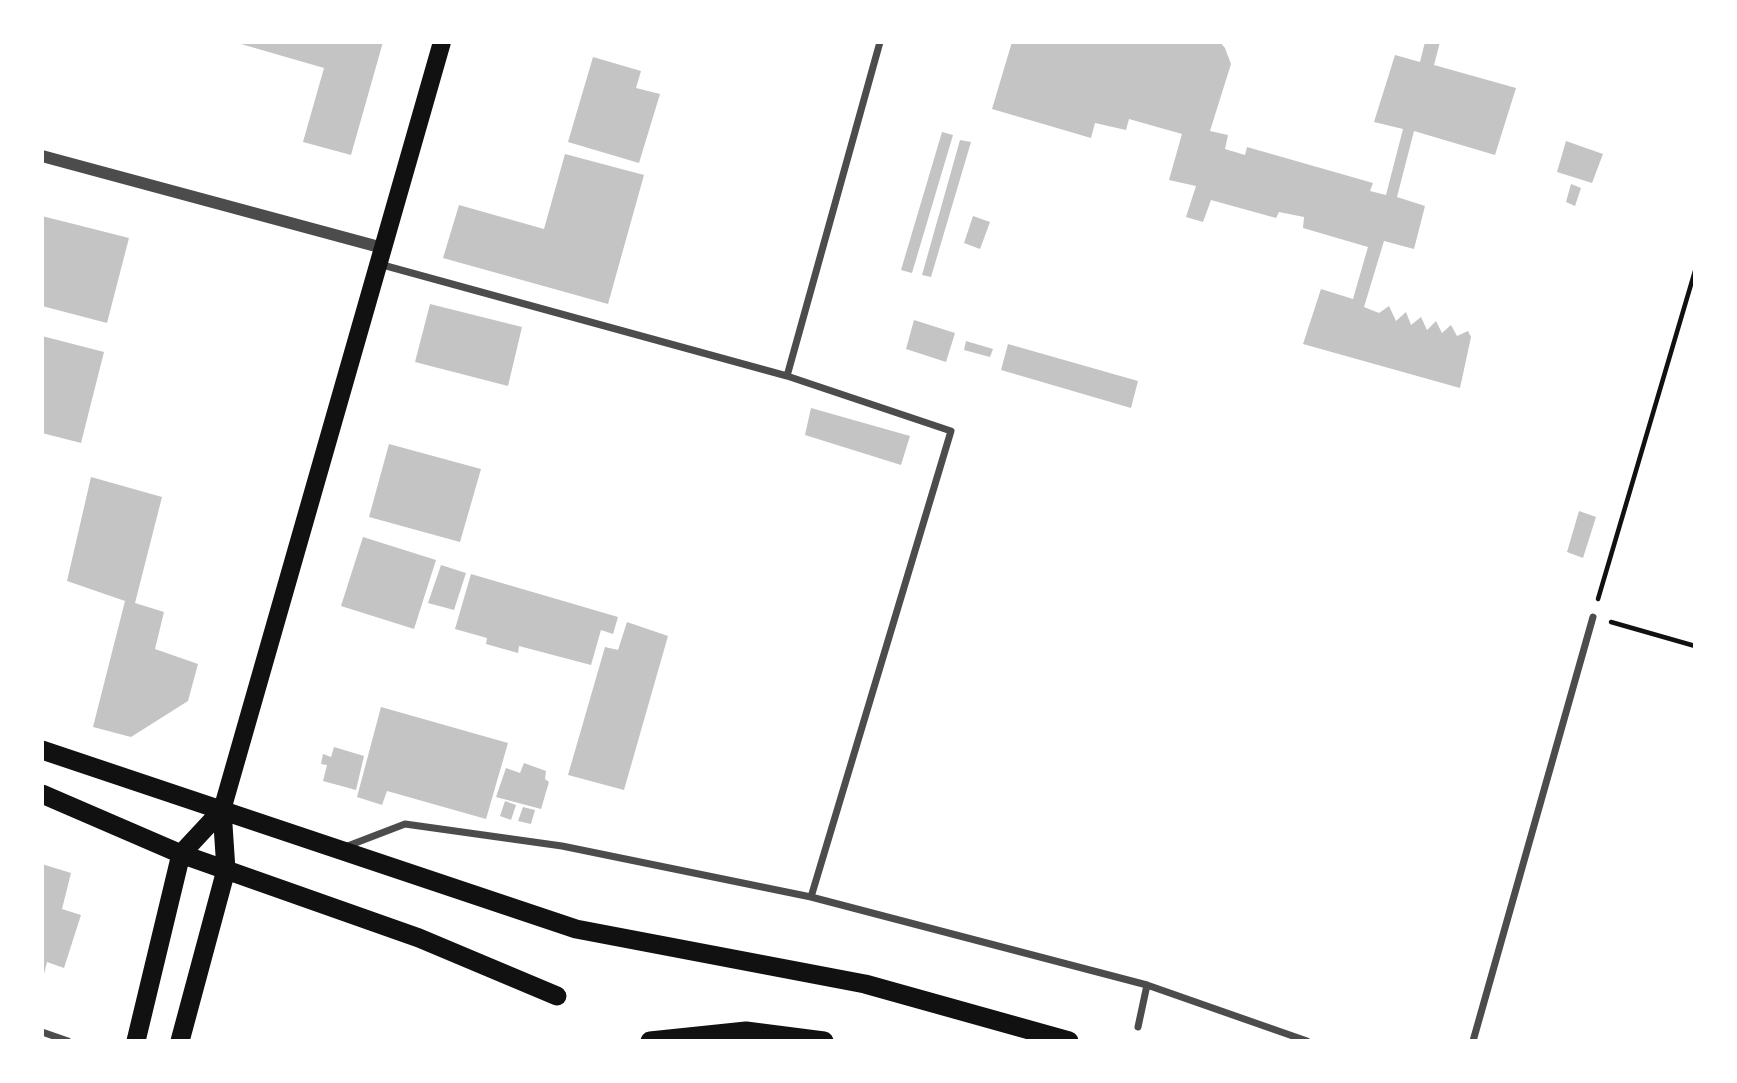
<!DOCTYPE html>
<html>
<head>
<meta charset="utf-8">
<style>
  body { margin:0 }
  #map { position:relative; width:1737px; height:1083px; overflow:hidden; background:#fff; font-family:"Titillium Web",sans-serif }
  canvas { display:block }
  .frame { position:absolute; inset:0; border:44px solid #fff; pointer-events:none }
</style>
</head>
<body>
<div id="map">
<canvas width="1737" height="1083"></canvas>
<div class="frame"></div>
</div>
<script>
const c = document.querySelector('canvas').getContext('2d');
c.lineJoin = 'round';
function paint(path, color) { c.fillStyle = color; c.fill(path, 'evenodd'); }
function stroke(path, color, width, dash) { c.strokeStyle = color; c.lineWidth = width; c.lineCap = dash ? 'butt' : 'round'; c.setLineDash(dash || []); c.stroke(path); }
const building = new Path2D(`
  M234 42H383L351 155 303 142 324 68Z
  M1012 42H1220L1225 48 1231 64 1210 131 1228 135 1225 149 1245 155 1247 147 1373 183 1370 191 1386 195 1403 129 1374 122 1395 55 1420 62 1425 42H1440L1434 65 1516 88 1495 155 1414 131 1397 197 1425 206 1414 249 1384 241 1364 307 1379 313 1389 306 1396 321 1406 312 1411 325 1421 317 1427 330 1436 321 1442 333 1451 325 1457 336 1468 331 1471 337 1460 388 1303 344 1321 289 1353 299 1368 247 1303 228 1304 217 1279 212 1276 218 1211 200 1203 222 1186 217 1196 186 1169 180 1182 134 1129 119 1126 130 1095 123 1091 138 992 109Z
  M593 57 641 71 636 88 660 94 639 163 568 142Z
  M942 132 953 135 912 273 901 270Z
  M960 140 971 142 931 277 922 275Z
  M1566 141 1603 154 1592 183 1557 172Z
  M565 154 644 175 608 304 443 258 459 205 544 229Z
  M1571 184 1581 188 1575 206 1566 202Z
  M42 216 129 238 107 323 42 306Z
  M973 216 990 222 980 249 964 243Z
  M430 304 522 327 508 386 415 362Z
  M914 320 955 333 946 362 906 349Z
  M42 336 104 352 81 443 42 433Z
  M966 341 993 349 990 357 964 350Z
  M1008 344 1138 381 1131 408 1001 370Z
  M811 408 910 436 901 465 805 435Z
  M389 444 481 469 460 542 369 517Z
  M91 477 162 497 135 603 164 612 155 649 198 664 188 701 131 737 93 727 125 601 67 581Z
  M1579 511 1596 517 1583 558 1567 552Z
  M363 537 436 560 414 629 341 606Z
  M441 565 466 573 454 610 428 603Z
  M471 574 618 617 613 634 601 630 591 665 519 646 518 653 486 644 487 638 455 629Z
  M627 622 668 636 624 790 568 775 605 647 618 650Z
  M381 707 508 743 486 819 387 791 382 805 357 797Z
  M334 747 364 756 356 790 323 781 327 765 321 764 323 754 331 757Z
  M524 763 546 771 545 779 549 782 541 809 496 797 506 768 520 773Z
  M505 801 516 805 511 820 500 816Z
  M523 807 535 810 531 824 518 821Z
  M42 864 71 873 62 909 81 915 64 968 47 962 43 978Z`);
const path = new Path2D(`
  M1598 599 1695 271
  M1611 622 1695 646`);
const minor = new Path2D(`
  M379 264 787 376 951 431 811 897
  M787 376 880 42
  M345 847 405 824 562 846 811 897 1147 985 1307 1041
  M1138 1027 1147 985
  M42 1032 68 1041
  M1473 1041 1593 617`);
const tertiary = new Path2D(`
  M42 156 383 248`);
const primary = new Path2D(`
  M222 810 442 42`);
const trunk = new Path2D(`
  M42 750 576 929 865 984 1069 1041
  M42 794 181 854 419 938 557 996
  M136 1041 181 854 222 810
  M180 1041 226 870 222 810
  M650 1041 746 1031 824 1041`);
paint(building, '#c4c4c4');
stroke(path, '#111', 4.5);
stroke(minor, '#4c4c4c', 7);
stroke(tertiary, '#4c4c4c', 12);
stroke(primary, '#111', 18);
stroke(trunk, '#111', 19);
</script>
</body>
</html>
